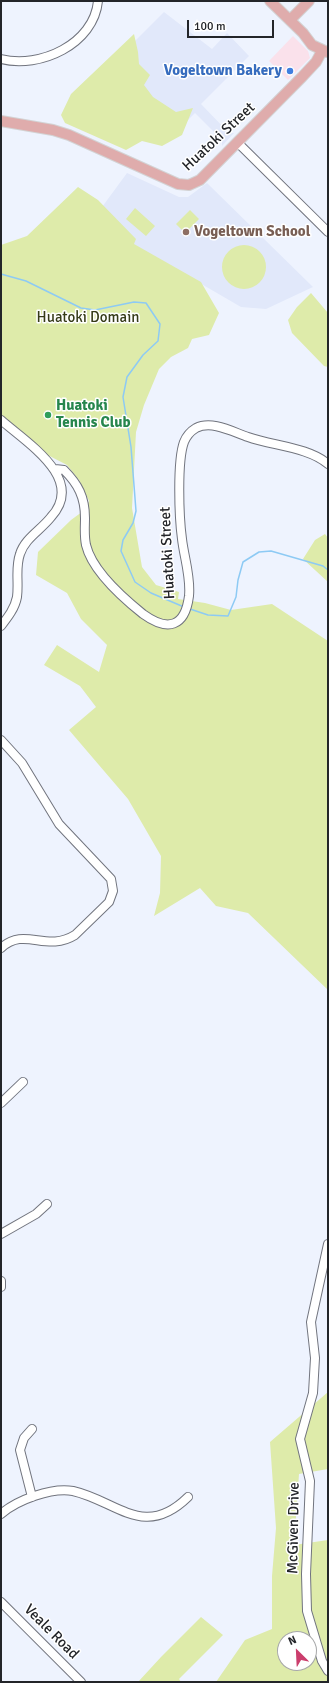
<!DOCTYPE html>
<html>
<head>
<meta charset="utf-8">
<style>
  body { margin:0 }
  #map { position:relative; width:329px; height:1683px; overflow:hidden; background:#eef3fe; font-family:Signika,sans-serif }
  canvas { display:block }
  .frame { position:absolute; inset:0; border:2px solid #232529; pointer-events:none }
  .north { position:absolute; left:277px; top:1631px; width:40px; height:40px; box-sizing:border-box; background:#fff; border:1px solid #a7a8a9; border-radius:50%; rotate:336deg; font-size:11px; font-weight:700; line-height:16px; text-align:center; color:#232529 }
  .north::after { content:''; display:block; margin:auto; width:14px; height:18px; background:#cb3e6d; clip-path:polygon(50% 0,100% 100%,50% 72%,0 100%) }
  .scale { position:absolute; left:187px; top:20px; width:87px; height:18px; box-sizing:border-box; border:2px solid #232529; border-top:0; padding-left:5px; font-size:12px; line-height:14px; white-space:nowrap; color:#232529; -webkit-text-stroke:3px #fff; paint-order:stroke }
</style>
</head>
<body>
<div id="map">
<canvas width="329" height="1683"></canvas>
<div class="frame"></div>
<div class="north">N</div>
<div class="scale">100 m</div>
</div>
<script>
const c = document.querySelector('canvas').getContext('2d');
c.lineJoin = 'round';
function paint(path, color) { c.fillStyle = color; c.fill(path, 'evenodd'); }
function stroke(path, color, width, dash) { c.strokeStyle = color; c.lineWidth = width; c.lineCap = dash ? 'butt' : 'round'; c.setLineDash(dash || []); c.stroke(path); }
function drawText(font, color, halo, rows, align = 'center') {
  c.font = font + ' Signika,sans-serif'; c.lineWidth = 3; c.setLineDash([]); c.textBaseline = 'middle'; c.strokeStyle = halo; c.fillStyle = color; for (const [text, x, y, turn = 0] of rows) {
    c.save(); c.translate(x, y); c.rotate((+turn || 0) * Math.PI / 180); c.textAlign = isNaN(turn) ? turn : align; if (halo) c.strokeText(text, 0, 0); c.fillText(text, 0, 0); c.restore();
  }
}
const commercial = new Path2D(`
  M293 36 308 51 310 58 288 80 269 61Z`);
const built = new Path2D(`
  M164 12 212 49 227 33 249 56 201 104 229 133H234L222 146V140L195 113 179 129 110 66Z
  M127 173 179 197H188L207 183 313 287 266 309 241 307 136 246 94 218Z`);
const green = new Path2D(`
  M134 34 138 52 139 64 150 75 144 85 153 97 176 112 193 108 182 135 162 146 142 141 126 150 65 123 61 115 71 94Z
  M78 187 98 200 136 239 134 244 201 282 219 313 209 335 192 339 188 348 171 357 159 369 144 405 136 432 132 508 142 567 156 585 179 592 178 599 205 603 231 610 272 604 328 641V990L248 913 216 906 200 888 154 916 160 893 161 856 128 799 69 730 96 707 80 686 44 665 57 645 99 672 107 645 81 619 67 593 36 575 38 552 71 520 86 509 89 501 79 480 67 465 36 449 1 417V245L27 236Z
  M135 208 155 226 146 236 126 219Z
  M190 210 199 219 185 233 176 224Z
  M222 267a22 22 0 1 1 44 0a22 22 0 1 1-44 0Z
  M311 293 328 313V367L324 366 292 333 288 320 297 307Z
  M325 534 328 538V582L303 559 315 540Z
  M328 1392V1469L299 1474 294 1545 328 1540V1682H216L245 1640 272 1629V1576L276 1528 270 1442ZM285 1639H309V1663H285Z
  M201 1617 223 1635 179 1679 181 1682H138L161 1657Z`);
const stream = new Path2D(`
  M1 274 26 281 81 308 95 310 134 302 146 303 160 324 158 341 143 355 127 377 123 397 131 447 136 511 133 523 123 540 121 551 135 582 151 593 184 607
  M190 609 208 615 228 616 236 597 238 580 243 562 259 552 271 551 323 566 328 570`);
const minor = new Path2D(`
  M1 59C40 69 94 44 98 1
  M238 143 328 232
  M1 420C27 443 86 479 51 517 41 530 25 538 20 554 15 568 19 582 17 597 15 608 8 617 1 626
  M55 469 64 470C78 484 85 497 85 518 85 527 84 535 86 545 92 570 123 598 143 614 168 632 185 627 189 596 191 577 184 557 182 539 179 517 177 461 184 442 186 437 191 431 196 428 212 420 233 432 248 437 273 446 308 447 328 464
  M1 740 22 763 59 824 111 879 113 891 109 902 75 935C46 953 25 926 1 948
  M1 1103 23 1082
  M1 1234 36 1214 47 1204
  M328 1244 311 1322 315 1358 313 1393 300 1439 310 1481 306 1574 307 1611 322 1661 328 1671
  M1 1281V1287
  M32 1429 24 1438 20 1450 32 1497
  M1 1514C17 1500 52 1487 73 1491 117 1501 144 1540 188 1497
  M1 1602 81 1682`);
const major = new Path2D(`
  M270 1 303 33 312 45 327 52
  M290 20 309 1
  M1 121 53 130 69 135 178 184 189 185 200 180 302 77 316 62 322 51`);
const markers = [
  [290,71,4,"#3f7fe0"],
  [186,232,4,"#8d6e63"],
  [48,415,4,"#2e9e5b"]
];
const shopNames = [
  ["Vogeltown Bakery",282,71]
];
const streetNames = [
  ["Huatoki Street",219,137,-43],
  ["Huatoki Street",168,553,-93],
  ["McGiven Drive",294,1528,-89],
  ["Veale Road",51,1632,45]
];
const educationNames = [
  ["Vogeltown School",194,232]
];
const parkNames = [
  ["Huatoki Domain",88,318]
];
const leisureNames = [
  ["Huatoki",56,406],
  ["Tennis Club",56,423]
];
paint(commercial, '#fae1eb');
paint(built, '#e1e8fa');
paint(green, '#deebaa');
stroke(stream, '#8dcaf4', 1.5);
stroke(minor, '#71747e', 10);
stroke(major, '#d3d3d4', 12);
stroke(minor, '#fff', 8);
stroke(major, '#dfacac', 10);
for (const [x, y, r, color] of markers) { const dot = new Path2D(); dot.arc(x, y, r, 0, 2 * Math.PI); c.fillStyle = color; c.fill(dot); stroke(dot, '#fff', 1.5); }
drawText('bold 15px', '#366cbe', '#fff', shopNames, 'right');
drawText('15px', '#232529', '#fff', streetNames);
drawText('bold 15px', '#785e54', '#fff', educationNames, 'left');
drawText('15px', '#363b18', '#fff', parkNames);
drawText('bold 15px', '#27864d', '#fff', leisureNames, 'left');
</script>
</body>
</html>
